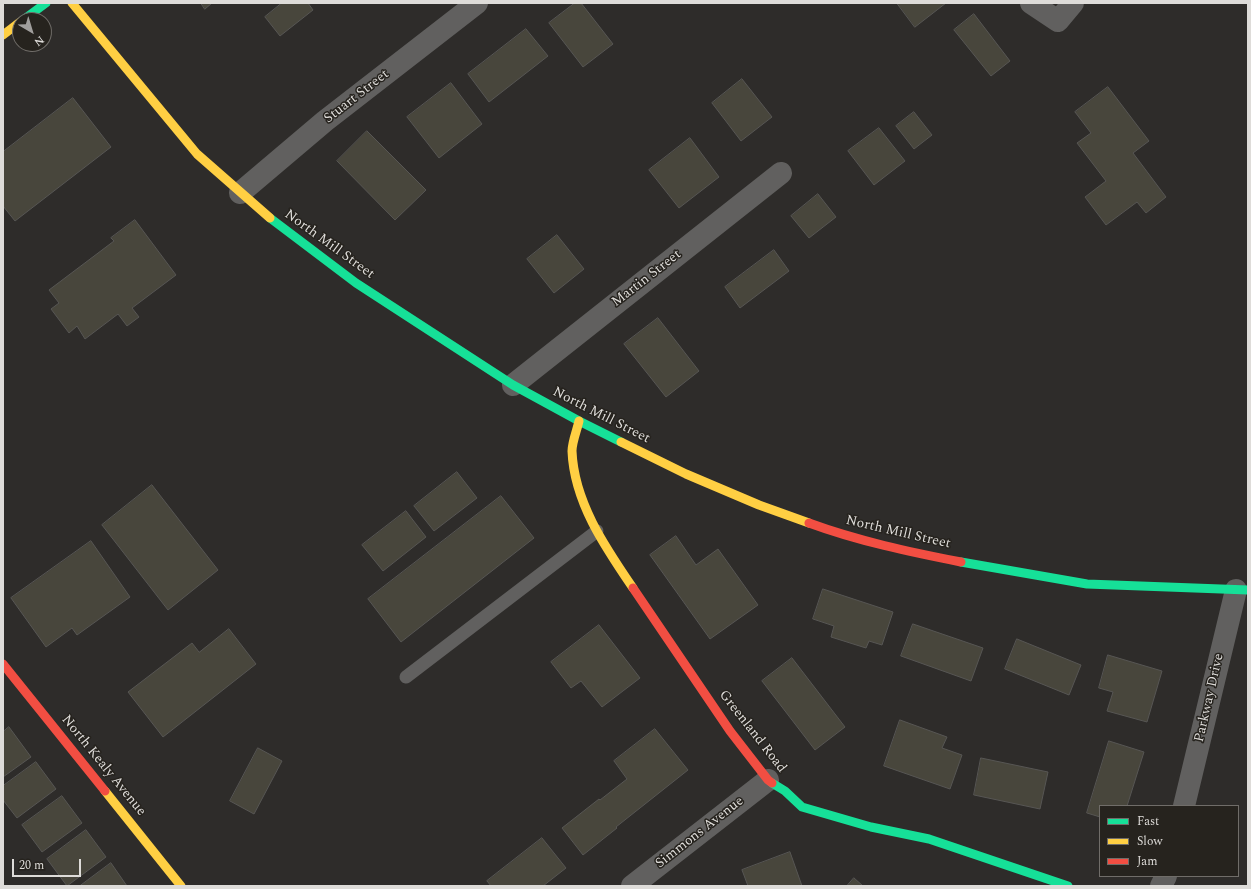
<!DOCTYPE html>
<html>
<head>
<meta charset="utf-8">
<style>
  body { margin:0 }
  #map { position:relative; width:1251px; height:889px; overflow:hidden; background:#2e2c2a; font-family:Spectral,serif }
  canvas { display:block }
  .frame { position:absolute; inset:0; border:4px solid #dedcd9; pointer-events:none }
  .legend { position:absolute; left:1099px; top:805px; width:140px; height:72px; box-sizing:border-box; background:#26231e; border:1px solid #706d69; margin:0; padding:5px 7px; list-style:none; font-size:12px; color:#dedcd9 }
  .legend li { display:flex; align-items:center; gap:8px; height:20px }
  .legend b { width:20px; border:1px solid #706d69 }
  .north { position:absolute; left:12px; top:12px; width:40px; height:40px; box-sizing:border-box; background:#26231e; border:1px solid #706d69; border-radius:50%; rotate:142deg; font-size:11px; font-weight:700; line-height:16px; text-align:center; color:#dedcd9 }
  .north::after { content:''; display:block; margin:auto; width:14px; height:18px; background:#a09e9c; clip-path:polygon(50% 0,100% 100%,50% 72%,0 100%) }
  .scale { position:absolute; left:12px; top:859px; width:69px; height:18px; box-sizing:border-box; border:2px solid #dedcd9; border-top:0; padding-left:5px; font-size:12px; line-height:14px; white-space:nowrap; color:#dedcd9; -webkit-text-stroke:3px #26231e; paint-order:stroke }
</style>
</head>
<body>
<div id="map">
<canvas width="1251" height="889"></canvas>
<div class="frame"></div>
<ul class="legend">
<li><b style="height:5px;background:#16e098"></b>Fast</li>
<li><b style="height:5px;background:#ffcf43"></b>Slow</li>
<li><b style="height:5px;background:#f24e42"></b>Jam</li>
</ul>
<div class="north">N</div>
<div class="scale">20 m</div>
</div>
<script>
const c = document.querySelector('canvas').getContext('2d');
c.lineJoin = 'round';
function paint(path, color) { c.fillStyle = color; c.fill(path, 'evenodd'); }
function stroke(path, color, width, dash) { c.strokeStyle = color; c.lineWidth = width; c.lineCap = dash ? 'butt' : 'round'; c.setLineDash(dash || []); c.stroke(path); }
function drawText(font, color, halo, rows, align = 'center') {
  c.font = font + ' Spectral,serif'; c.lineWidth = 3; c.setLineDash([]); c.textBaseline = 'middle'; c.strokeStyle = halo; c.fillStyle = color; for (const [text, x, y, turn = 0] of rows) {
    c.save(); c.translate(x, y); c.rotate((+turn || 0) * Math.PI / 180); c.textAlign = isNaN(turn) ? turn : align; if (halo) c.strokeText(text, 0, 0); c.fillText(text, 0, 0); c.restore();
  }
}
const building = new Path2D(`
  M201 3H212L205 9Z
  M282 3H308L313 10 280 36 265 17Z
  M575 3H581L613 44 583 67 549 23Z
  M897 3H946L915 27Z
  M974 14 1010 61 991 76 954 30Z
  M526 29 548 56 489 102 468 74Z
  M742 79 772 117 741 141 712 103Z
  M451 83 482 124 439 158 407 117Z
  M1108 87 1149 141 1133 153 1166 197 1146 213 1137 202 1106 225 1085 197 1106 181 1077 143 1091 133 1075 112Z
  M73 98 111 147 15 221 3 206V152Z
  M914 112 932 135 914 149 896 126Z
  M879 128 905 161 874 185 848 151Z
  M367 131 426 190 395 220 337 161Z
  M690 138 719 177 679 208 649 170Z
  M818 194 836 217 809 238 791 216Z
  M135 220 176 275 132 308 139 317 127 326 118 314 85 339 77 326 69 333 51 309 59 303 49 290 114 241 111 238Z
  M557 235 584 269 554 293 527 259Z
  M774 250 789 271 740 308 725 287Z
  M658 318 699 371 666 397 624 344Z
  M457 472 477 498 434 531 414 506Z
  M152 485 218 570 168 610 102 525Z
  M501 496 534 538 401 642 368 599Z
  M406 511 426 537 383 571 362 545Z
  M676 536 696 565 718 549 758 605 710 639 650 555Z
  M91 541 130 597 77 635 72 628 46 647 11 598Z
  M823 589 893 612 882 645 869 641 866 648 831 637 834 626 813 619Z
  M913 624 983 648 971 681 901 656Z
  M599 625 640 678 602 707 581 681 571 688 551 662Z
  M229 629 256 664 163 737 128 692 192 643 199 652Z
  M1017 639 1081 665 1069 695 1005 669Z
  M1108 655 1162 671 1147 722 1107 711 1113 692 1099 688Z
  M792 658 845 727 815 750 762 681Z
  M900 720 947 737 942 748 962 755 950 789 884 766Z
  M9 727 31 757 3 777V732Z
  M655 729 688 770 616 827 617 828 583 855 562 828 599 799 600 800 627 779 614 761Z
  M1109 741 1144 752 1127 806H1100V817L1087 813Z
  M258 748 282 761 254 814 230 801Z
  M981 758 1048 772 1040 809 974 795Z
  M36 762 56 789 17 818 3 800V786Z
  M62 796 82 823 42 852 22 825Z
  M86 830 106 857 67 886 47 859Z
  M542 838 566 868 543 886H491L487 881Z
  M790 852 802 886H748L742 870Z
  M111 863 127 886H80Z
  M854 878 863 886H847Z`);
const lane = new Path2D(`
  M406 677 597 531`);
const street = new Path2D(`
  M1031 3 1058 21 1073 3
  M240 193 325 121 477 3
  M513 385 781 173
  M1184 806 1236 590
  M632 886 768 780
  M1161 886 1166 876`);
const fast = new Path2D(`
  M23 20 46 3
  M270 218 356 283 513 385 579 421 621 442
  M961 562 1087 584 1248 590
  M772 783 785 791 802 807 871 827 929 839 1068 886`);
const slow = new Path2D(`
  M72 3 197 154 270 218
  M3 35 20 22
  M579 421C577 430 572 442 572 451 574 502 605 547 633 588
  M621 442 686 474 759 505 809 523
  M105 791 181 886`);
const jam = new Path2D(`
  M809 523C858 541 910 552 961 562
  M633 588 730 731 768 780 772 783
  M3 664 105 791`);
const streetNames = [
  ["Stuart Street",357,97,-38],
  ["North Mill Street",329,245,36],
  ["Martin Street",647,279,-38],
  ["North Mill Street",601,416,27],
  ["North Mill Street",898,533,13],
  ["Parkway Drive",1210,698,-77],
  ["Greenland Road",752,732,52],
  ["North Kealy Avenue",103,766,51],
  ["Simmons Avenue",700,833,-38]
];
paint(building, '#48463c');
stroke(building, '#575654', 1);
stroke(lane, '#61605f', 13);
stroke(street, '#61605f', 22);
stroke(fast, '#16e098', 9);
stroke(slow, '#ffcf43', 9);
stroke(jam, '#f24e42', 9);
drawText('14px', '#dedcd9', '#26231e', streetNames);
</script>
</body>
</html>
